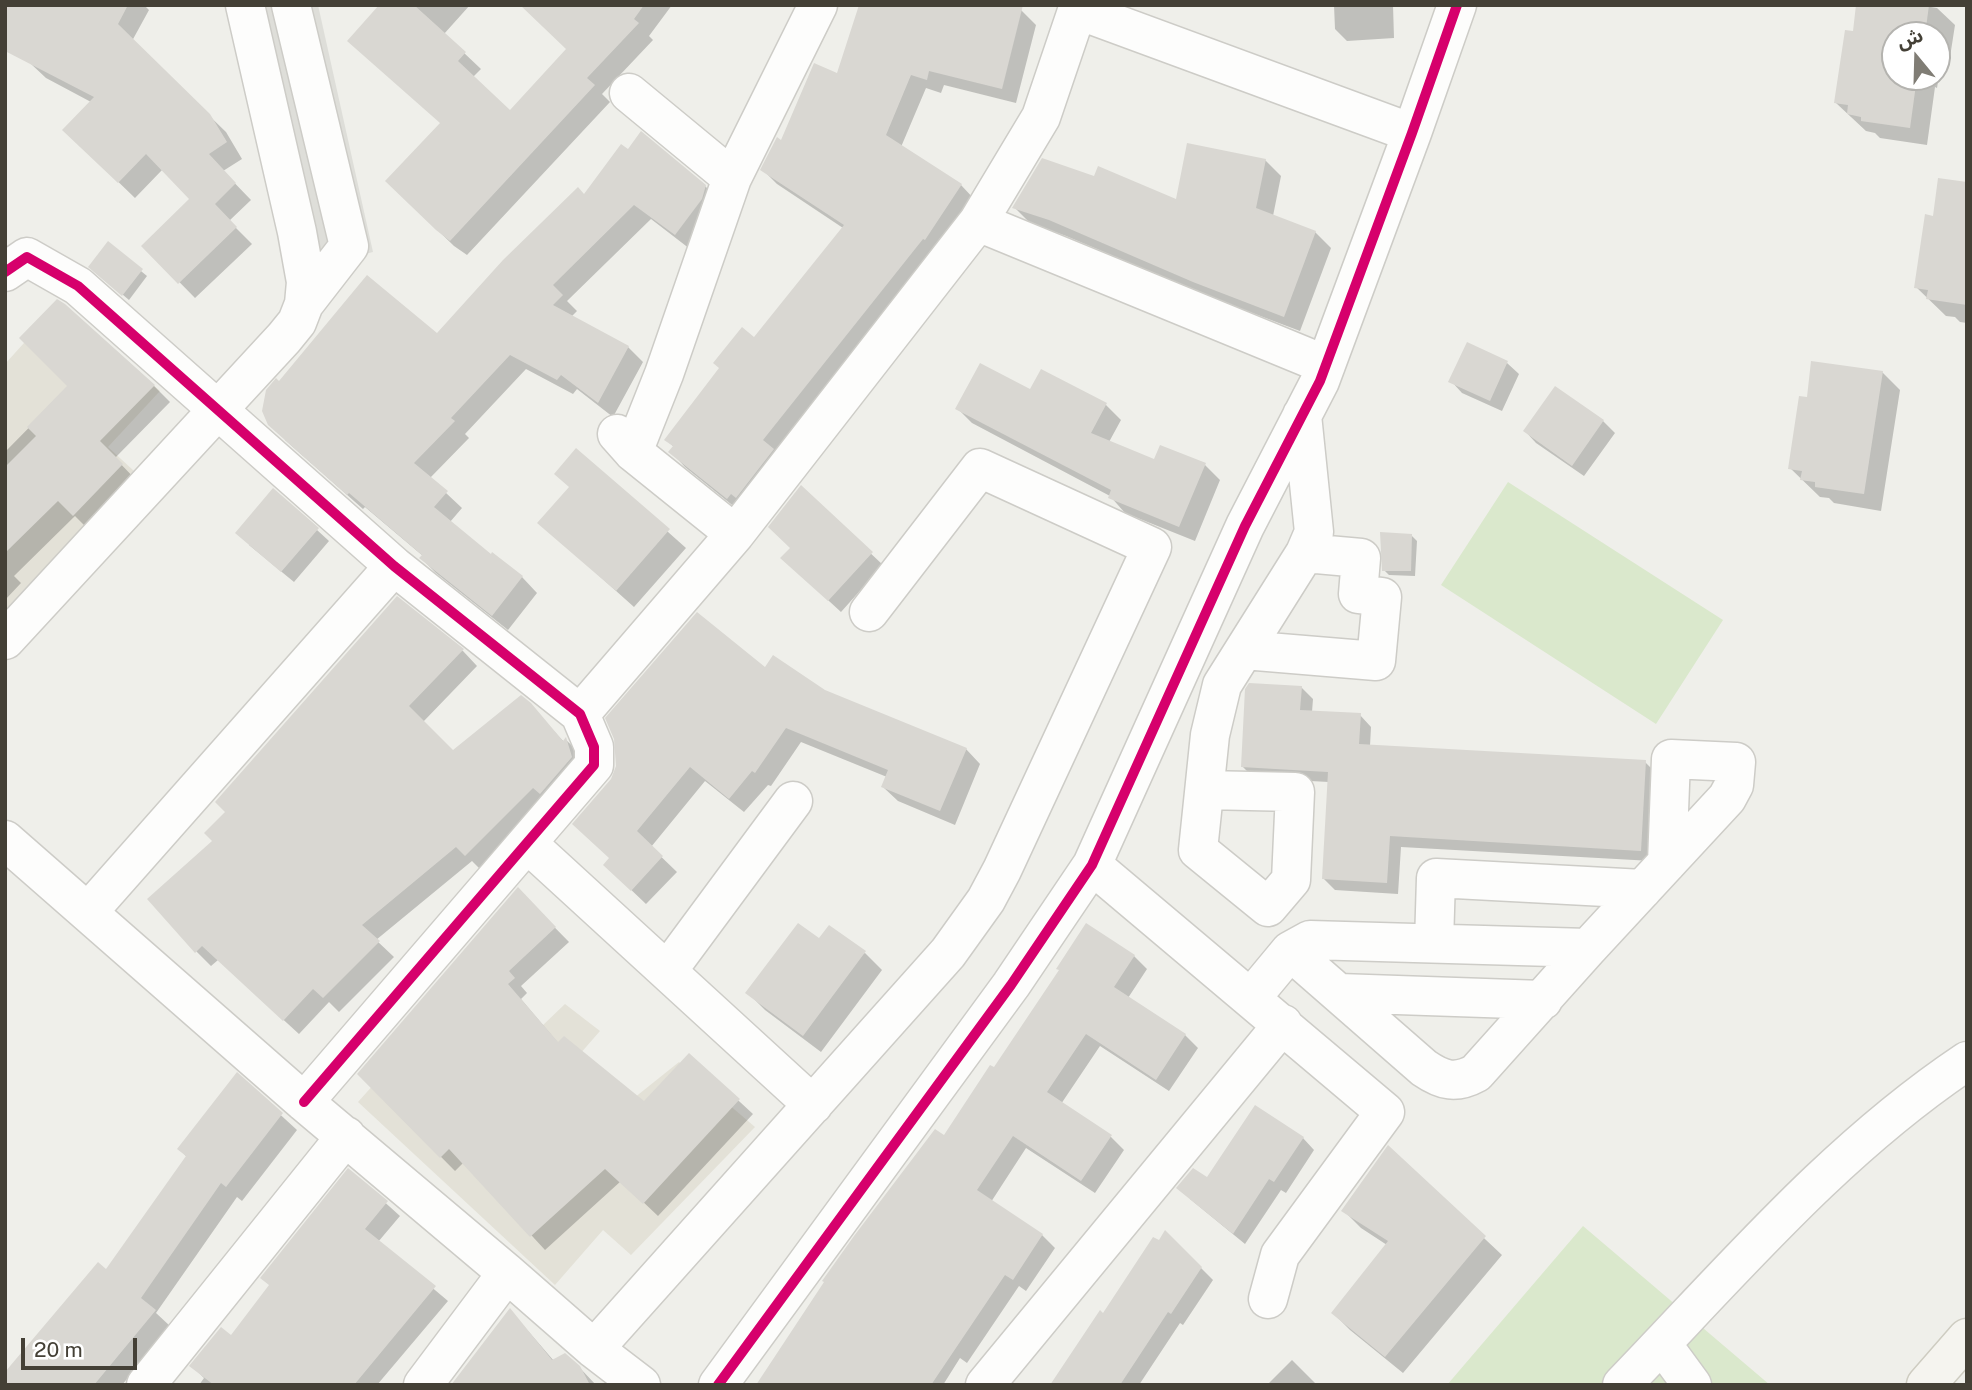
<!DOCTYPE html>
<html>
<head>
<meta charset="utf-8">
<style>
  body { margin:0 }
  #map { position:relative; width:1972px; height:1390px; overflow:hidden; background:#efefea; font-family:"Public Sans","Noto Sans Arabic",sans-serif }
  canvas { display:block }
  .frame { position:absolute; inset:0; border:7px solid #444036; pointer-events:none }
  .north { position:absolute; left:1881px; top:21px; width:70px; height:70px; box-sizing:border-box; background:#fff; border:2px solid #b4b3af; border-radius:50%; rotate:341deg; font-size:19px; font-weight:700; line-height:28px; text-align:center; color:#444036 }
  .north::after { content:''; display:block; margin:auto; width:24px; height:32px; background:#807d75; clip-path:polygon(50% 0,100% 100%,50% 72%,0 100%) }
  .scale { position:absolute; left:21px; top:1338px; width:116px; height:32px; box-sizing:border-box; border:4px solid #444036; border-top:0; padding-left:9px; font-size:21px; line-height:24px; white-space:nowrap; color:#444036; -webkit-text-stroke:5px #fff; paint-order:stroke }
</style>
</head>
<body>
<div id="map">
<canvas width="1972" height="1390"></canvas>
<div class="frame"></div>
<div class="north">ش</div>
<div class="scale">20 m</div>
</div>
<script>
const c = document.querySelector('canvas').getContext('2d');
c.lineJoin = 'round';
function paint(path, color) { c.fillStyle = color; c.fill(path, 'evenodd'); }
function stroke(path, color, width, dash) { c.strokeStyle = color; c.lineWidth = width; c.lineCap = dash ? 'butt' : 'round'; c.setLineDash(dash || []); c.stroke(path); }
const residential = new Path2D(`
  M61 302 160 391 108 447 134 471 5 614V364Z
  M477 969 542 1026 565 1004 600 1031 566 1070 629 1102 679 1062 755 1127 631 1255 603 1230 555 1285 358 1102Z`);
const green = new Path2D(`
  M1508 482 1723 620 1656 724 1441 585Z
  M1583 1226 1770 1385H1447Z`);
const parking = new Path2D(`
  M265 5H318L373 252 324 264Z`);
const shadow = new Path2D(`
  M5 5H144L149 10 132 41 226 132 242 159 223 171 251 200 229 221 252 244 195 298 144 246 192 199 163 169 135 198 80 145 91 102 46 78 30 63Z
  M382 5H470L444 34 481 69 473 77 510 112 568 50 521 5H672L649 36 653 40 602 94 610 102 467 255 454 246 387 181 442 124Z
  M1334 5H1393L1394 38 1347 41 1335 29Z
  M1919 5 1937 8 1955 25 1948 70 1940 69 1937 88 1935 87 1927 145 1880 138 1875 133 1866 131 1836 103 1854 33ZM1895 35H1937V77H1895Z
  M1021 10 1036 25 1016 103 944 85 941 93 926 88 901 147 961 185 975 200 742 513 685 467 671 452 674 447 666 440 755 340 843 228 777 184 763 170 839 75Z
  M1265 160 1281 176 1273 216 1315 232 1331 248 1300 331 1210 297 1066 236 1030 223 1014 207 1177 202Z
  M705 186 721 202 690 249 651 219 567 301 577 311 571 317 628 347 643 362 613 417 577 389 573 394 526 369 465 434 469 438 430 478 462 508 450 522 491 557 522 577 537 593 508 630 436 573 421 558 423 556 365 507 363 509 285 440 279 383 437 335 584 196Z
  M1967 186V323L1960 322 1955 317 1946 316 1916 287 1934 218Z
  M108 244 147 276 129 300 96 272Z
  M1468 344 1507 363 1519 374 1502 411 1462 393 1451 381Z
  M1882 372 1900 390 1881 511 1834 503 1829 498 1820 497 1790 468Z
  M70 386H154L170 402 115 458 138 482 90 531 75 516 14 576 21 583 5 600V452Z
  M1555 388 1603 421 1615 433 1584 476 1536 443 1525 431Z
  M1031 392 1106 405 1121 420 1109 442 1155 461 1205 465 1220 480 1195 541 1125 513 1110 496 972 423 957 408Z
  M577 451 686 548 634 607 540 523 570 488Z
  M801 488 883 565 841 612 794 569 792 548Z
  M317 530 329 541 294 582 249 545Z
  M1411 535 1417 541 1415 576 1389 575 1384 570Z
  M397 598 463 651 477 666 423 722 453 753 530 705 564 742 566 740 581 754 481 870 472 861 376 940 394 957 339 1012 329 1002 299 1034 218 960 211 966 196 951 215 841 227 812Z
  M765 669 966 749 980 764 955 825 898 801 883 787 887 777 801 742 771 786 768 785 744 812 705 781 651 847 677 872 646 904 605 865Z
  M1301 687 1313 699 1312 712 1360 715 1371 727 1370 746 1645 762 1657 774 1652 861 1401 847 1398 894 1335 890 1324 879 1329 782 1254 778 1242 766Z
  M518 890 569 942 521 986 527 993 521 999 559 1044 645 1103 689 1055 753 1114 658 1216 621 1181 545 1250 464 1162 455 1171 359 1074Z
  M865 953 882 970 821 1052 765 1010 748 993Z
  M1134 956 1147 969 1128 998 1185 1035 1198 1048 1169 1091 1100 1046 1061 1104 1111 1137 1124 1150 1095 1193 1026 1148 991 1202 1042 1235 1055 1248 1026 1291 1019 1286 967 1363 960 1358 943 1385H758L994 1070Z
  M237 1075 297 1130 242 1201 237 1197 156 1313 170 1326 122 1385H5L106 1272 187 1157 179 1149Z
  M1303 1138 1314 1150 1286 1193 1281 1190 1245 1244 1190 1199 1208 1180Z
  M1388 1148 1502 1255 1403 1373 1350 1330 1333 1313 1387 1245 1361 1228 1344 1211Z
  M349 1170 400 1216 378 1242 448 1301 377 1385H199L204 1378 192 1366 231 1337 271 1286Z
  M1166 1233 1213 1280 1183 1325 1180 1323 1139 1385H1052Z
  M510 1310 554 1361 579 1367 596 1385H453Z
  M1292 1360 1317 1385H1267Z`);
const building = new Path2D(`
  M5 5H128L118 24 210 114 227 142 209 154 236 183 215 204 237 227 178 284 141 246 189 199 146 154 118 183 62 130 94 97 5 51Z
  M379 5H414L466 52 458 61 510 110 566 49 520 5H644L634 19 639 23 587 78 595 85 450 241 436 230 385 181 440 123 347 41Z
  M859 5H1023L1002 89 929 71 927 80 911 75 886 135 962 184 925 240 923 239 763 440 774 449 736 498 731 494 727 499 668 452 673 446 664 440 719 368 713 363 742 327 754 337 844 225 760 170 777 137 781 140 814 63 837 73Z
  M1856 5H1929L1925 35H1895V77H1917L1910 128 1861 121V117L1847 114 1848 105 1834 103 1845 30 1853 31Z
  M641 131 706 185 702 199 675 235 634 205 553 285 563 295 553 305 629 346 598 403 561 375 557 380 510 355 451 418 455 421 414 463 448 491 434 507 491 554 492 552 523 576 492 616 419 558 422 555 349 493 347 495 268 425 262 411 266 390 276 378 279 381 367 275 437 333 503 260 578 187 584 194 621 144 628 149Z
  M1187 143 1266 159 1256 208 1316 231 1284 317 1193 282 1049 220 1012 208 1042 158 1094 176 1098 166 1176 199Z
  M1938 178 1967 182V305L1926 299 1928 290 1914 288 1925 214 1933 216Z
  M108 241 143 269 122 296 88 267Z
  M57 299 65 304 155 385 100 441 123 464 73 516 58 501 5 553V467L36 436 27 427 67 386 19 338Z
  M1467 342 1508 361 1490 401 1448 382Z
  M1811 361 1883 371 1864 494 1815 487V482L1800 480 1802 471 1788 469 1799 396 1807 397Z
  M980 363 1030 389 1041 369 1107 403 1091 433 1154 459 1160 445 1206 463 1179 527 1108 498 1111 490 955 409Z
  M1555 386 1604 420 1572 466 1523 431Z
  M576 448 670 529 616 591 537 523 569 487 554 474Z
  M801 485 873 552 828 601 780 558 790 548 768 527Z
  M273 488 319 528 281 572 235 533Z
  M1380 532 1412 534 1411 571H1382Z
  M397 596 464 649 409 706 453 750 521 695 531 703 563 741 566 737 572 757 540 794 533 788 465 856 456 847 362 925 380 941 323 998 313 989 283 1021 202 946 195 953 147 899 212 841 204 833 225 812 215 802Z
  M697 612 765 667 773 655 825 690 967 748 940 811 881 787 888 770 786 728 755 773 752 771 729 799 690 767 637 831 663 856 631 891 603 865 609 858 572 824 611 779 616 766 614 739 605 718Z
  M1249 683 1302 686 1300 710 1361 713 1359 744 1646 760 1641 851 1390 836 1387 883 1322 879 1328 772 1241 767 1245 689Z
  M518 887 556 927 509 971 515 978 508 984 558 1042 564 1036 644 1101 689 1053 740 1099 643 1204 605 1169 530 1237 449 1149 440 1158 357 1074Z
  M798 923 819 938 829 925 866 951 803 1036 745 993Z
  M1086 923 1135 955 1114 987 1186 1034 1156 1080 1086 1034 1047 1092 1112 1135 1081 1181 1013 1136 977 1190 1043 1234 1013 1280 1005 1275 931 1385H756L824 1282 822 1281 854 1236 935 1129 944 1135 990 1065 994 1067 1059 970 1056 969Z
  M237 1072 283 1113 226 1187 221 1183 141 1298 156 1310 94 1385H5V1372L98 1262 106 1269 186 1156 177 1149Z
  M1255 1105 1304 1137 1274 1182 1269 1179 1233 1234 1176 1188 1193 1168 1207 1177Z
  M1388 1145 1486 1236 1385 1357 1331 1313 1388 1241 1341 1211Z
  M348 1168 388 1201 365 1229 436 1286 354 1385H214L189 1366 221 1327 231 1335 269 1285 260 1278Z
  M1165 1230 1202 1267 1171 1314 1168 1312 1120 1385H1050L1100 1310 1103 1313 1153 1237 1159 1240Z
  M510 1308 552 1360 565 1353 580 1366 590 1385H451Z`);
const minor = new Path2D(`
  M291 5 349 246 304 304
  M1078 10 1412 133
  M629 93 732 178
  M978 222 1326 365
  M5 272 27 257 78 286 394 566 580 714 594 747V765L304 1102
  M617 434 633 452 735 534
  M633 452 664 374 732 178 818 5
  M5 640 284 338 297 322 304 304 306 282 297 232 245 5
  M1244 650 1376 661 1382 597 1358 594 1361 558 1305 553
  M580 714 735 534 978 222 1041 117 1079 5
  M1205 790 1295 792 1291 880 1268 907 1198 850 1210 735 1222 685 1305 553 1314 532 1302 415
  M5 840 304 1102 507 1273 594 1349 641 1385
  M528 844 813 1105
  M1092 865 1385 1112 1280 1255 1268 1299
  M88 912 394 566
  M1434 943 1436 878 1643 889
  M1290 951 1424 1068C1443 1081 1456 1084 1476 1073L1588 948
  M668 970 793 801
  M1339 993 1543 1000
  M1251 998 1290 951 1310 940 1588 948 1727 798 1734 785 1736 762 1671 759 1667 863
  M1662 1344 1692 1385
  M594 1349 948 953 986 900 1002 870 1152 547 980 468 869 612
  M146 1385 346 1136
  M423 1385 507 1273
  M718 1385 1011 985 1092 865 1245 526 1320 381 1412 133 1457 5
  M985 1385 1283 1024
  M1622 1385C1732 1271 1835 1149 1967 1061`);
const secondary = new Path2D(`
  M1926 1385 1967 1338`);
const cycleway = new Path2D(`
  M5 272 27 257 78 286 394 566 580 714 594 747V765L304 1102
  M718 1385 1011 985 1092 865 1245 526 1320 381 1412 133 1457 5`);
paint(residential, '#e3e1d7');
paint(green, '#dae8cc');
paint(parking, '#deded9');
paint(shadow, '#0003');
paint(building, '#d9d7d2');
stroke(minor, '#cdccc7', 41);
stroke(secondary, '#ceccc1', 41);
stroke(minor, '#fdfdfc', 38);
stroke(secondary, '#f5f4ef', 38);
stroke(cycleway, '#d6006c', 10);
</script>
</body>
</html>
